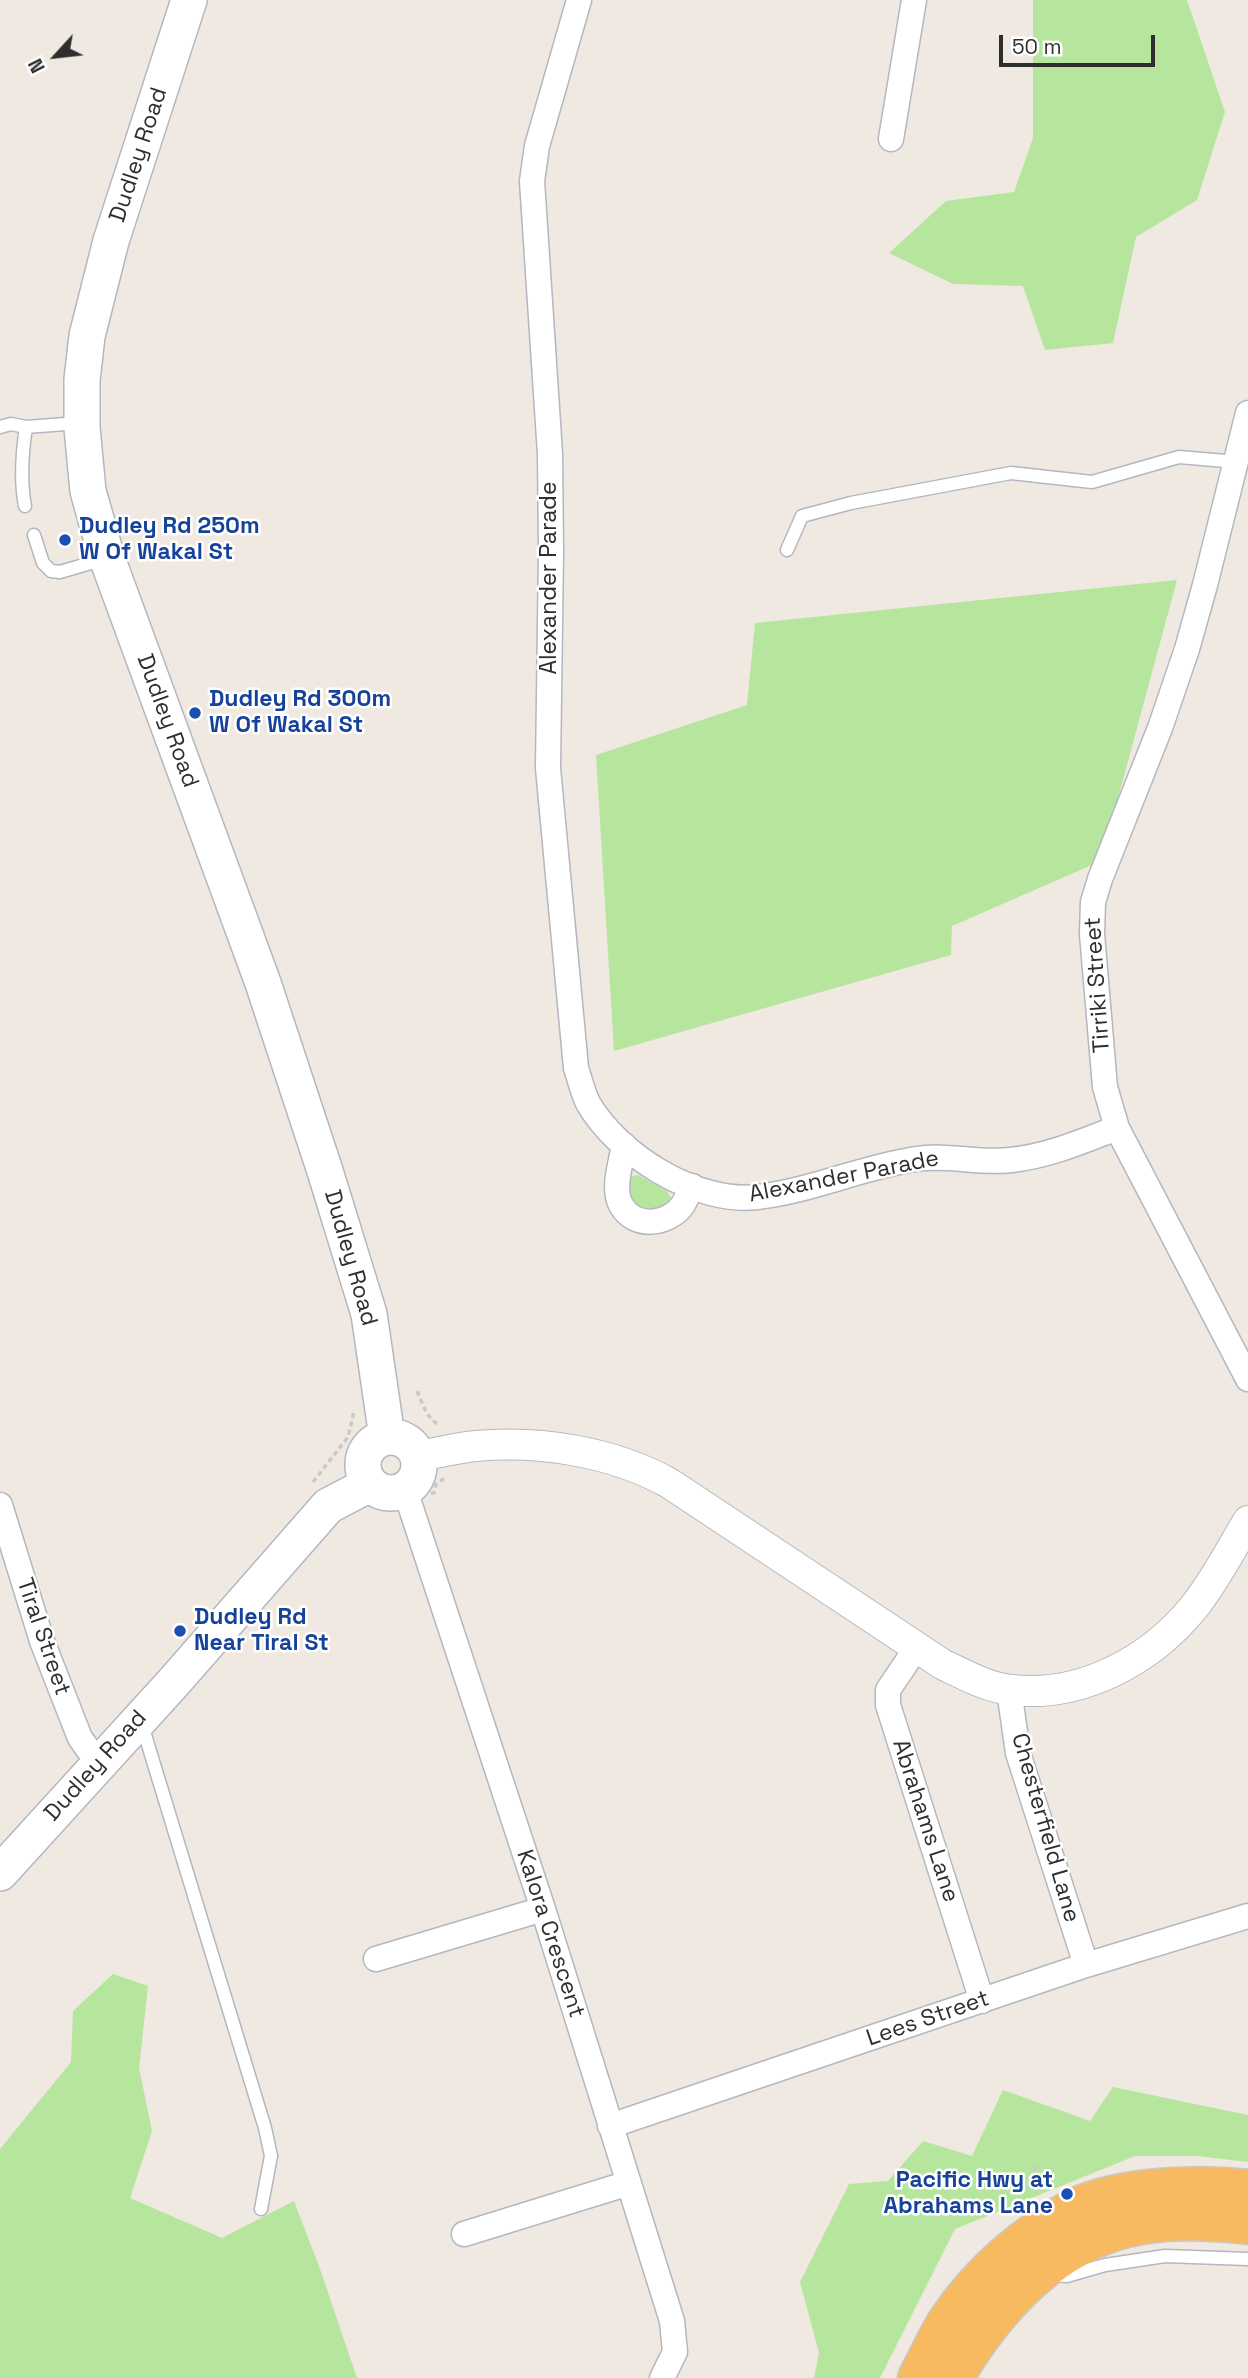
<!DOCTYPE html>
<html>
<head>
<meta charset="utf-8">
<style>
  body { margin:0 }
  #map { position:relative; width:1248px; height:2378px; overflow:hidden; background:#efe9e1; font-family:"Space Grotesk",sans-serif }
  canvas { display:block }
  .north { position:absolute; left:21px; top:21px; width:70px; height:70px; -webkit-text-stroke:5px #fff; paint-order:stroke; rotate:243deg; font-size:19px; font-weight:700; line-height:28px; text-align:center; color:#2e2e2e }
  .north::after { content:''; display:block; margin:auto; width:24px; height:32px; background:#2e2e2e; clip-path:polygon(50% 0,100% 100%,50% 72%,0 100%) }
  .scale { position:absolute; left:999px; top:35px; width:156px; height:32px; box-sizing:border-box; border:4px solid #2e2e2e; border-top:0; padding-left:9px; font-size:21px; line-height:24px; white-space:nowrap; color:#2e2e2e; -webkit-text-stroke:5px #fff; paint-order:stroke }
</style>
</head>
<body>
<div id="map">
<canvas width="1248" height="2378"></canvas>
<div class="north">N</div>
<div class="scale">50 m</div>
</div>
<script>
const c = document.querySelector('canvas').getContext('2d');
c.lineJoin = 'round';
function paint(path, color) { c.fillStyle = color; c.fill(path, 'evenodd'); }
function stroke(path, color, width, dash) { c.strokeStyle = color; c.lineWidth = width; c.lineCap = dash ? 'butt' : 'round'; c.setLineDash(dash || []); c.stroke(path); }
function drawText(font, color, halo, rows, align = 'center') {
  c.font = font + ' "Space Grotesk",sans-serif'; c.lineWidth = 5; c.setLineDash([]); c.textBaseline = 'middle'; c.strokeStyle = halo; c.fillStyle = color; for (const [text, x, y, turn = 0] of rows) {
    c.save(); c.translate(x, y); c.rotate((+turn || 0) * Math.PI / 180); c.textAlign = isNaN(turn) ? turn : align; if (halo) c.strokeText(text, 0, 0); c.fillText(text, 0, 0); c.restore();
  }
}
const green = new Path2D(`
  M1033 0H1187L1225 112 1197 200 1136 237 1113 343 1045 350 1023 286 953 284 889 253 946 201 1014 192 1033 138Z
  M1177 580 1101 861 952 926 951 955 614 1051 596 755 747 705 755 623Z
  M638 1175 667 1191 671 1198C665 1213 655 1212 640 1212L627 1192 630 1177Z
  M113 1974 148 1986 139 2068 152 2131 130 2198 222 2238 294 2201 320 2269 357 2378H0V2149L71 2062 73 2011Z
  M1113 2087 1248 2115V2162L1197 2156H1135L955 2229 880 2378H814L819 2353 800 2282 849 2184 888 2181 923 2141 972 2156 1003 2090 1090 2121Z`);
const path = new Path2D(`
  M417 1391C423 1404 427 1420 440 1425
  M313 1482 348 1437 354 1411
  M431 1493H434L436 1484 445 1478
  M1034 2166 1042 2191`);
const service = new Path2D(`
  M0 427 11 424 26 427 79 423
  M25 506C20 480 22 453 26 427
  M34 535 43 563 51 571 60 572 104 559
  M787 550 802 516 851 503 1011 473 1092 482 1179 457 1237 462
  M142 1725 265 2128 271 2156 261 2209
  M1053 2275 1067 2276 1105 2265 1165 2256 1248 2259`);
const minor = new Path2D(`
  M579 0 537 146 532 181 550 454 551 551 548 768 576 1068C580 1080 583 1093 588 1103 618 1155 696 1204 757 1197 811 1191 862 1167 916 1159 948 1154 979 1164 1011 1160 1049 1156 1083 1141 1117 1128
  M891 139 914 0
  M1248 413 1205 585 1187 649 1160 728 1100 879 1093 902 1092 934 1105 1087 1117 1128 1248 1379
  M624 1145C621 1163 612 1189 621 1205 634 1229 667 1225 682 1206 686 1200 689 1193 692 1186
  M405 1490 543 1909 672 2321 675 2352 662 2378
  M0 1505 42 1641 80 1738 98 1763
  M917 1647 888 1690V1705L982 2001
  M1009 1690 1018 1753 1086 1965
  M376 1959 543 1909
  M610 2126 1086 1965 1248 1916
  M464 2234 629 2183`);
const tertiary = new Path2D(`
  M417 1456C437 1453 456 1448 476 1446 540 1440 613 1452 669 1483L942 1664C963 1674 988 1688 1012 1690 1082 1698 1151 1660 1194 1607 1215 1581 1231 1549 1248 1521`);
const secondary = new Path2D(`
  M189 0 111 241 87 336 82 380V428L88 491 107 558 263 983 325 1171 369 1314 387 1437
  M363 1465a28 28 0 1 1 56 0a28 28 0 1 1-56 0Z
  M0 1873 173 1683 328 1506 370 1484`);
const trunk = new Path2D(`
  M917 2378C927 2359 936 2339 947 2321 978 2275 1024 2233 1074 2208 1119 2186 1199 2183 1248 2189
  M954 2378C996 2307 1056 2239 1142 2225 1177 2219 1213 2221 1248 2225`);
const markers = [
  [65,540,7,"#1a4fb4"],
  [195,713,7,"#1a4fb4"],
  [180,1631,7,"#1a4fb4"],
  [1067,2194,7,"#1a4fb4"]
];
const streetNames = [
  ["Dudley Road",139,155,-72],
  ["Alexander Parade",550,578,-90],
  ["Dudley Road",167,721,70],
  ["Tirriki Street",1098,985,-94],
  ["Alexander Parade",844,1177,-11],
  ["Dudley Road",350,1258,74],
  ["Tiral Street",43,1637,71],
  ["Dudley Road",96,1766,-48],
  ["Abrahams Lane",925,1821,72],
  ["Chesterfield Lane",1045,1828,74],
  ["Kalora Crescent",550,1934,72],
  ["Lees Street",928,2019,-19]
];
const transitNames = [
  ["Dudley Rd 250m",79,527],
  ["W Of Wakal St",79,553],
  ["Dudley Rd 300m",209,700],
  ["W Of Wakal St",209,726],
  ["Dudley Rd",194,1618],
  ["Near Tiral St",194,1644],
  ["Pacific Hwy at",1053,2181,"right"],
  ["Abrahams Lane",1053,2207,"right"]
];
paint(green, '#b6e59e');
stroke(service, '#b4b7c1', 15);
stroke(minor, '#b4b7c1', 27);
stroke(tertiary, '#b4b7c1', 32);
stroke(secondary, '#b4b7c1', 38);
stroke(trunk, '#c9c9c9', 41);
stroke(path, '#c9c9c9', 3.5, [5, 3.5]);
stroke(service, '#fff', 12);
stroke(minor, '#fff', 24);
stroke(tertiary, '#fff', 30);
stroke(secondary, '#fff', 35);
stroke(trunk, '#f8ba60', 38);
for (const [x, y, r, color] of markers) { const dot = new Path2D(); dot.arc(x, y, r, 0, 2 * Math.PI); c.fillStyle = color; c.fill(dot); stroke(dot, '#fff', 2.5); }
drawText('23px', '#2e2e2e', '#fff', streetNames);
drawText('bold 23px', '#164399', '#fff', transitNames, 'left');
</script>
</body>
</html>
